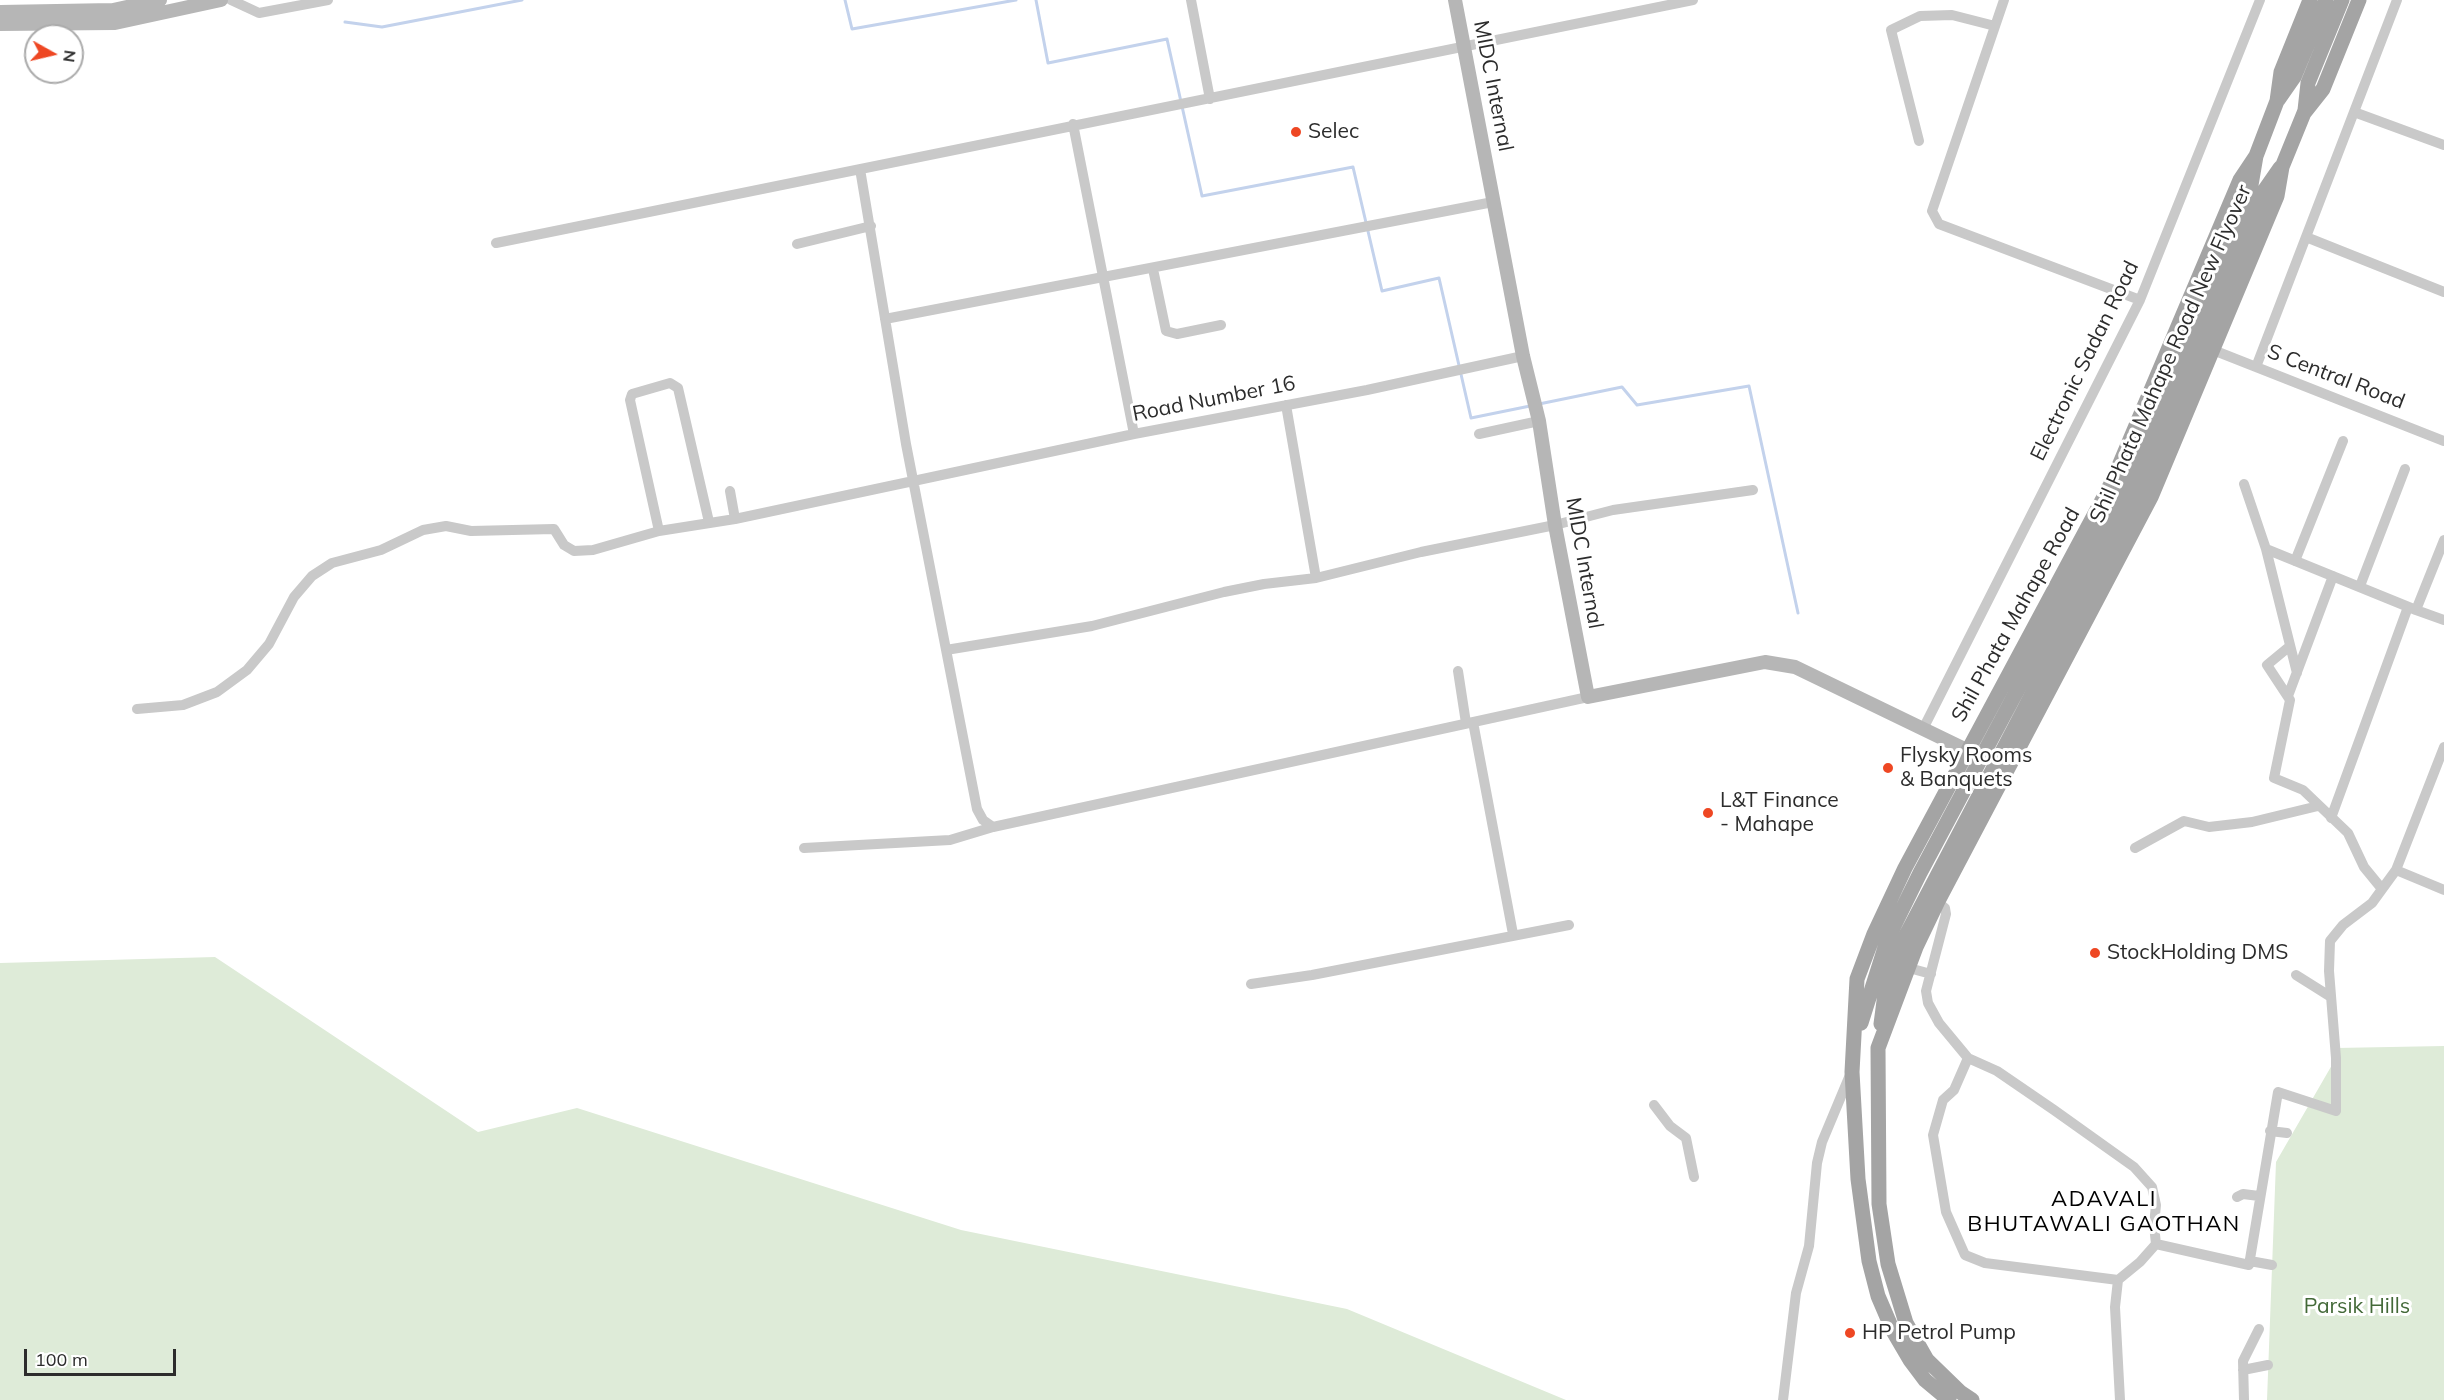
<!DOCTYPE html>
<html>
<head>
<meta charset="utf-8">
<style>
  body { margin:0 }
  #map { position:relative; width:2444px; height:1400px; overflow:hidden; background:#fff; font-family:Mulish,sans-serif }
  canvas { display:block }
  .north { position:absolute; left:24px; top:24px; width:60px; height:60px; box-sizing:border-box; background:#fff; border:2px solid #ababab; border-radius:50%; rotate:98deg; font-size:16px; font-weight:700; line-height:24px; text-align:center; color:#2c2c2c }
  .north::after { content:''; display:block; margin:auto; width:21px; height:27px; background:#ee4723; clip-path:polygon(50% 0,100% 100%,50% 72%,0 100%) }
  .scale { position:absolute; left:24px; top:1349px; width:152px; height:27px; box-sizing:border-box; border:3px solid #2c2c2c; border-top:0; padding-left:8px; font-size:18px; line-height:21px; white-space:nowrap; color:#2c2c2c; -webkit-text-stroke:4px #fff; paint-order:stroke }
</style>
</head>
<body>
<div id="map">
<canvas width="2444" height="1400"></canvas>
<div class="north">N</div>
<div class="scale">100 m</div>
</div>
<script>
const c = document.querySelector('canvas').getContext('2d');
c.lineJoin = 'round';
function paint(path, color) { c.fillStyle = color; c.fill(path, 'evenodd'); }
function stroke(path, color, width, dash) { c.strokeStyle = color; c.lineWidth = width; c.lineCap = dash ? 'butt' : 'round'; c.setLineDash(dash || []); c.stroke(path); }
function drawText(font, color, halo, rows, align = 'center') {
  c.font = font + ' Mulish,sans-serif'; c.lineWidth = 6; c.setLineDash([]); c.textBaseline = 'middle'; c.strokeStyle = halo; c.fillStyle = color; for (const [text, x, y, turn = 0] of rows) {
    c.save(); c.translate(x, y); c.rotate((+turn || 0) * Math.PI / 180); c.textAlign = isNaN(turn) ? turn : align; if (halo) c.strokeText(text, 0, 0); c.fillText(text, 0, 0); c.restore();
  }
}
const green = new Path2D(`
  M215 957 478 1132 577 1108 961 1230 1347 1309 1566 1400H0V963Z
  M2444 1046V1400H2267L2276 1162 2336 1058V1048Z`);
const stream = new Path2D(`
  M845 0 852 29 1016 0
  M1036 0 1048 63 1167 39 1202 196 1353 167 1382 291 1439 278 1471 418 1530 406
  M345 22 382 27 522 0
  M1539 404 1622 387 1637 405 1749 386 1798 613`);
const street = new Path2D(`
  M231 0 259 13 328 0
  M1191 0 1210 99
  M2004 0 1932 211 1939 224 2140 300
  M2354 112 2444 145
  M1073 124 1134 434
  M1919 141 1891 30 1920 16 1952 15 1995 26
  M860 169 906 444 977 809 983 820 993 827 1588 697
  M2306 237 2444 292
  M496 243 1693 0
  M797 244 871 226
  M1153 269 1166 331 1177 334 1221 325
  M885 319 1493 202
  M2213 350 2444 441
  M2256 367 2397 0
  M1286 405 1316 578
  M1479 434 1539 421
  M2244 484 2266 549 2297 673
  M730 491 735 519
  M659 531 630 400 632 394 670 383 678 388 709 522
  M2266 549 2416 610 2444 540
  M2295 561 2343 441
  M2360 586 2405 469
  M2416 610 2444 620
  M2290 646 2267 665 2290 700 2274 778 2303 790 2348 833 2364 867 2382 889
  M946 650 1092 626 1224 592 1264 584 1316 578 1421 552 1555 525 1613 510 1753 490
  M1458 671 1466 723
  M2288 696 2333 576
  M137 709 183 705 217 692 247 670 269 644 294 597 312 576 332 563 381 550 423 530 446 526 471 531 554 529 564 545 574 551 593 550 659 531 735 519 1134 434 1367 390 1523 356
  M1473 722 1513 934
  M1923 729 2140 300 2260 0
  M2331 818 2408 607
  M804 848 950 840 993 827
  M2135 848 2184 821 2209 827 2252 822 2318 806
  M2396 870 2444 890
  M1934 899 1945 908 1946 914 1926 991 1928 1003 1939 1023 1968 1058 1997 1071 2054 1110 2134 1167 2152 1187 2156 1205 2154 1225 2156 1244 2140 1262 2118 1280 2115 1307 2120 1400
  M1909 968 1931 974
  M2296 975 2331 997
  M1251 984 1312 975 1569 925
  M1968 1058 1954 1090 1943 1100 1933 1135 1946 1212 1965 1255 1985 1263 2118 1280
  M1654 1105 1670 1126 1686 1138 1694 1177
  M2270 1131 2287 1133
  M2237 1197 2243 1194 2259 1196
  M2156 1244 2249 1265 2278 1092 2336 1111V1058L2329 971 2330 941 2343 925 2372 903 2396 870 2444 747
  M2250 1261 2272 1265
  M2243 1370 2268 1365
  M1783 1400 1796 1293 1809 1246 1817 1163 1822 1142 1850 1075
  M2244 1400 2243 1361 2259 1329`);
const secondary = new Path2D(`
  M1455 0 1523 356 1539 421 1555 525 1588 697 1765 662 1795 667 1977 755
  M0 12 113 10 160 0
  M0 24 115 23 221 0`);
const primary = new Path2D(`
  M2278 100 2294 77 2326 0
  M2305 110 2308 83 2342 0
  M1861 1023 1888 938 1920 873 2126 486 2251 185 2256 156 2277 101 2281 72 2310 0
  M1881 1024 1886 986 1902 943 2138 492 2264 191 2280 168
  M1949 1400 1925 1380 1910 1360 1893 1331 1878 1296 1869 1261 1858 1179 1852 1072 1857 979 1874 934 1905 868 2113 480 2240 180 2256 156
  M1972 1400 1960 1392 1927 1360 1906 1323 1888 1264 1879 1204 1878 1048 1916 947 1938 901 2151 497 2277 196 2282 167 2304 113 2323 89 2359 0`);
const markers = [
  [1296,132,6,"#ee4723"],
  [1888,768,6,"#ee4723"],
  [1708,813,6,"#ee4723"],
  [2095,953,6,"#ee4723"],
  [1850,1333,6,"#ee4723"]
];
const streetNames = [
  ["MIDC Internal",1493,86,79],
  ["Shil Phata Mahape Road New Flyover",2171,354,-66],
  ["Electronic Sadan Road",2085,361,-64],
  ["S Central Road",2336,377,21],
  ["Road Number 16",1214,399,-11],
  ["MIDC Internal",1584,563,80],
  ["Shil Phata Mahape Road",2016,615,-61]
];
const poiNames = [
  ["Selec",1308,132],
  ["Flysky Rooms",1900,756],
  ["& Banquets",1900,780],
  ["L&T Finance",1720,801],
  ["- Mahape",1720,825],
  ["StockHolding DMS",2107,953],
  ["HP Petrol Pump",1862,1333]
];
const parkNames = [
  ["Parsik Hills",2357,1307]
];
const neighbourhoodNames = [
  ["ADAVALI",2104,1199],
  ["BHUTAWALI GAOTHAN",2104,1224]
];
paint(green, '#deebd8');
stroke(stream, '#c3d2ec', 3);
stroke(street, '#c9c9c9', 10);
stroke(secondary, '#b6b6b6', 14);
stroke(primary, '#a4a4a4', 15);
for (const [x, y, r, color] of markers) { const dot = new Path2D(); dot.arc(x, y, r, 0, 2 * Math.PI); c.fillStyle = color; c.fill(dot); stroke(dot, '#fff', 2); }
drawText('21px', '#2c2c2c', '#fff', streetNames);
drawText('21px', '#2c2c2c', '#fff', poiNames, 'left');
drawText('21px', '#436938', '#fff', parkNames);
c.letterSpacing = '1.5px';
drawText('22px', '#000', '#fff', neighbourhoodNames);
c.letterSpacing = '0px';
</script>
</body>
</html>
